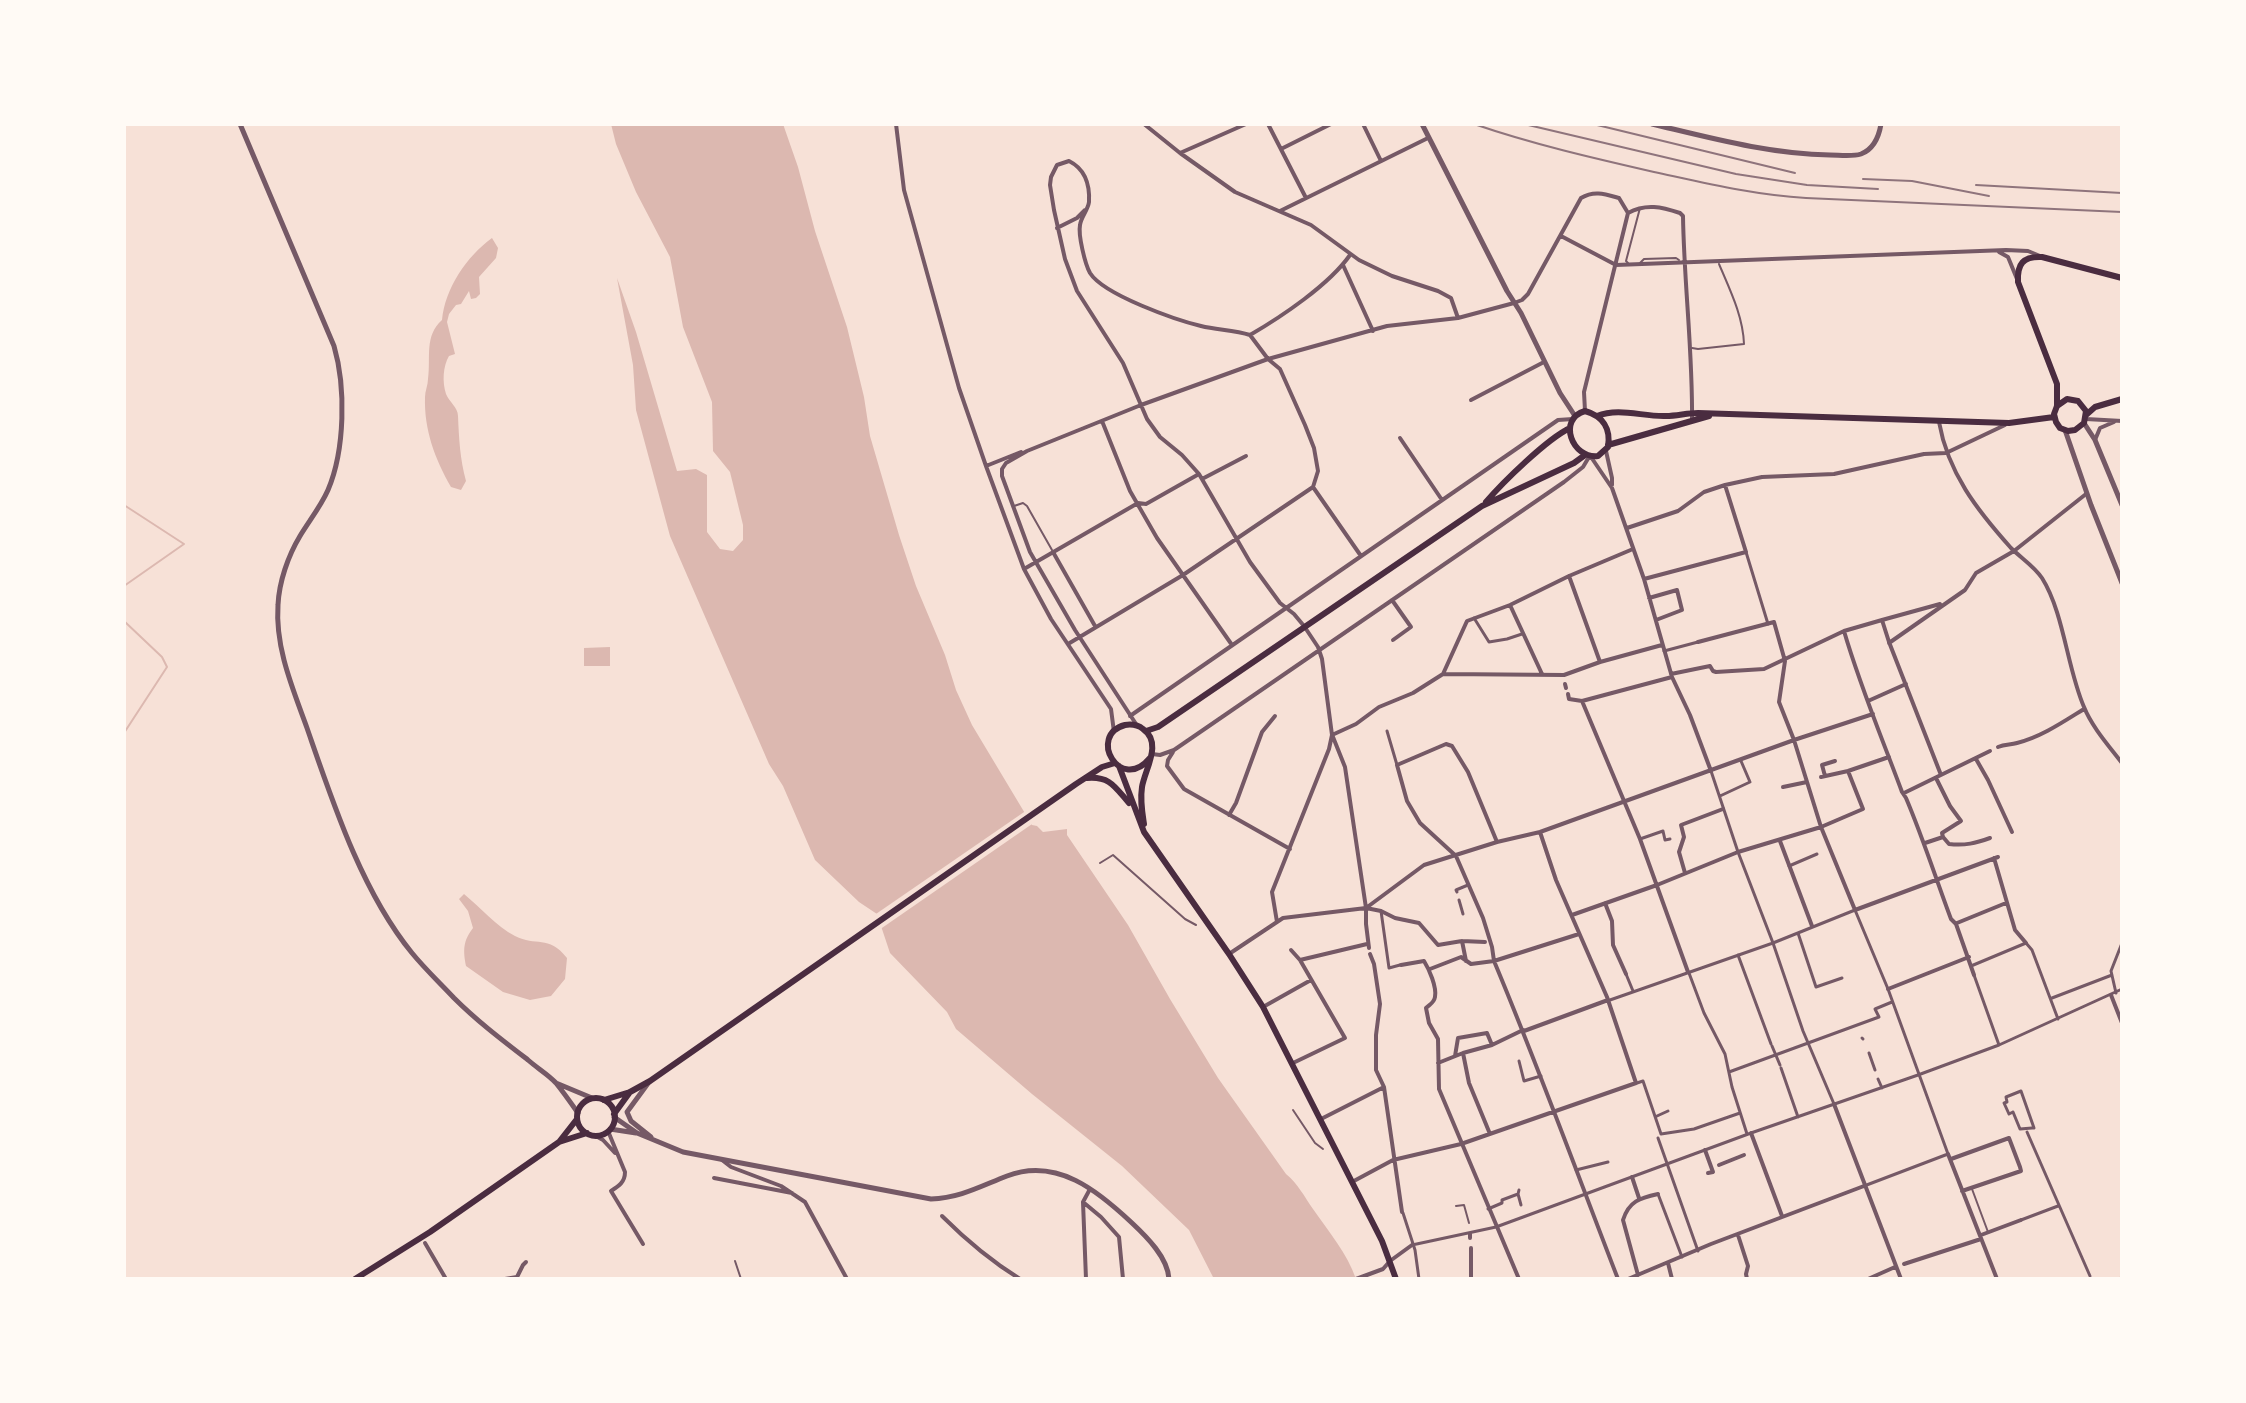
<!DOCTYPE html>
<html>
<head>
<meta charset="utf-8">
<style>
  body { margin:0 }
  #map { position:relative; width:2246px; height:1403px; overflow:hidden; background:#f7e1d7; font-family:Mulish,sans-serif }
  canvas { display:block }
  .frame { position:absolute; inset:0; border:126px solid #fffaf5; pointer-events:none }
</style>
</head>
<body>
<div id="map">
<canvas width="2246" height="1403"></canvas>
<div class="frame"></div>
</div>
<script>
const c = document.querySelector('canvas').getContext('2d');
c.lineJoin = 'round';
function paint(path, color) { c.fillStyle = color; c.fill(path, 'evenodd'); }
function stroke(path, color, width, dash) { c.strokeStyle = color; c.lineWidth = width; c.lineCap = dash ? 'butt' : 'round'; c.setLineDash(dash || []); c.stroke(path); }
const water = new Path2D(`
  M611 124H783L798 167 815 231 847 327 864 397 870 436 899 535 916 586 945 655 956 690 972 725 1032 825 1037 826 1043 832 1067 829V835L1128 925 1170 999 1218 1078 1286 1174C1298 1184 1304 1196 1313 1209 1329 1232 1347 1253 1356 1279H1214L1189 1230 1122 1166 1032 1094 956 1029 947 1012 890 953 877 914 859 902 815 860 783 786 769 764 670 536 636 410 633 365 617 278 636 332 677 471 696 469 707 475V532L720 549 733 551 743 540V525L730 472 713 451 712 402 683 327 670 257 636 192 616 144Z
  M492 238 498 248 496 258 479 277 480 294 476 298 471 299 469 291 461 304 456 305 449 314 447 322 455 354 449 356C443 366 442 382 446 394 449 402 458 407 458 416 459 439 460 459 466 481L461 490 451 487C435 459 424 430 425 397 425 391 428 385 428 379 431 357 424 336 442 320 445 288 467 256 492 238Z
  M610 647V666H584V648Z
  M464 894C481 908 496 926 515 936 536 947 548 934 567 958L565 979 551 996 530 1000 503 992 466 966C463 950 463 941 473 928L468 911 459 899Z`);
const pier = new Path2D(`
  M1027 810 1035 822 879 930 873 916Z`);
const stream = new Path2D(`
  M124 505 184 544 124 586
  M124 621 162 657 167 667 124 733`);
const service = new Path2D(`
  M1628 263 1626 261 1640 208
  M1640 263 1644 259 1676 258 1679 260
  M1692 348 1698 349 1744 344C1743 316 1730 290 1719 264
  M1014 506 1023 503 1027 506 1052 550
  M1100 863 1113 855 1185 919 1196 925
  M1293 1110 1315 1143 1323 1149
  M1972 1189 1988 1232
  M1456 1206 1464 1205 1469 1223
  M735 1261 741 1279`);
const pedestrian = new Path2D(`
  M1746 552 1768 624
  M1474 618 1489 642 1507 639 1522 634
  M1664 651 1698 642
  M1387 731 1397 765
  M1711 771 1738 852 1773 943 1803 1031 1834 1104
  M1720 796 1750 782 1741 761
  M1640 839 1663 831 1665 840 1670 839
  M1789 866 1817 854
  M1457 892 1456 890 1468 885
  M1459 900 1463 914
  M1381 911 1389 968 1400 965
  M1798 933 1816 987 1842 978
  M1738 955 1771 1044
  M1971 966 2026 943 2032 950 2058 1019
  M1689 973 1704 1013 1725 1054 1732 1087 1747 1134
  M1626 974 1633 991
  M1974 975 1999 1045
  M2116 993 2111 971 2122 943
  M2052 998 2112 975
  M1610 1000 1773 943 1855 910 1888 989 1948 1154 1864 1186
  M1862 1038 1863 1039
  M1772 1046 1780 1065
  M1869 1053 1875 1070
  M1519 1061 1524 1081 1541 1076
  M1781 1068 1798 1117
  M1729 1072 1879 1017 1875 1009 1892 1002
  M1878 1079 1882 1088
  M1637 1083 1643 1081 1661 1134 1694 1129 1740 1113
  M2021 1091 2034 1128H2032L2020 1129 2013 1112 2009 1114 2004 1103 2007 1102 2006 1097Z
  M1657 1116 1668 1111
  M2027 1132 2090 1276
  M1658 1138 1698 1251
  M1576 1170 1608 1162
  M1518 1194 1521 1205
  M1658 1194 1682 1257
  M1488 1209 1502 1203V1200L1518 1194 1519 1190
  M1403 1213 1415 1250 1419 1279
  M2021 1220 2058 1206
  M1412 1245 1496 1227 1751 1133 1918 1075 1999 1045 2122 989`);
const minor = new Path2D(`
  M896 124 904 190 959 388 986 466 1024 569 1051 619 1111 709 1114 732
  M1144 124 1180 153 1235 192 1311 225 1359 260 1392 276 1438 291 1451 298 1458 318
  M1268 124 1306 198
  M1363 124 1381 161
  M1281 149 1331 124
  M1180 153 1246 124
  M1280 211 1428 138
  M1628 213C1646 203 1662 207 1680 213L1683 216C1684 284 1693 353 1692 421
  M1057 228 1077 218 1085 210
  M1561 236 1616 265 2006 250 2028 251 2040 256
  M1999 252 2008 257 2017 279
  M1350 255C1329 285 1281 317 1250 335L1268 359 1280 369 1305 425 1314 448 1318 471 1313 487 1361 556
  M1343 265 1373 331
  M1250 335C1234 330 1217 330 1201 326 1176 320 1104 295 1090 273 1085 264 1078 235 1080 225 1081 217 1088 210 1089 202 1090 183 1085 169 1069 161L1057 165 1051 177 1050 185 1054 210 1065 259 1077 291 1123 363 1147 419 1160 437 1182 455 1199 474 1250 562 1280 603 1294 614 1304 626 1318 647 1322 659 1332 735 1329 749 1272 892 1277 922
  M1471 400 1544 362
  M1585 411 1584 392 1628 213
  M2086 419 2122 421
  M1102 421 1130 491 1157 538 1232 645
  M1939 422C1948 473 1977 510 2011 548 2021 558 2034 566 2042 578 2064 613 2067 668 2084 707 2092 727 2109 746 2122 763
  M1400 438 1442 500
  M2095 440 2100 428 2114 422
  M1606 451 1612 478V485
  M1591 457 1612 488 1644 579 1672 677 1690 715 1711 771
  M986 466 1021 452
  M1202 479 1246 456
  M1627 528 1678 511 1704 492 1725 485 1762 477 1834 474 1924 454 1946 453 2005 425
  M1053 552 1095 626
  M1024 569 1138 503 1146 504 1199 474
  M1569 576 1600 662
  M1644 579 1746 552 1725 485
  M1649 598 1677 590 1682 610 1656 620
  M1392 600 1411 627 1393 640
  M1940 604 1882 620 1889 642 1941 775
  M1510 605 1542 674
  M1844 631C1860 686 1882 738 1902 792L1906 798C1923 838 1936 879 1951 919L1956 924 1974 975
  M1698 642 1774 622 1785 661 1779 702 1794 740 1821 827 1855 910 1998 857
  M1889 643 1965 590 1976 573 2014 551 2086 494
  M1068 644 1183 575 1313 487
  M1443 674 1564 675 1600 662 1662 645
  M1671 674 1710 666 1713 671 1716 672 1764 669 1844 631 1882 620
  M1565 684 1566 688
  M1568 694 1569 699 1582 701 1672 677
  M1582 701 1640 839 1688 972
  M1868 701 1906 684
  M1130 716 1558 420 1573 419
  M1136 724 1075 630 1030 552 1002 476V469L1006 463 1027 451 1141 405 1268 359 1387 326 1458 318 1514 303 1522 300 1528 294 1581 198C1594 190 1605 194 1619 198L1628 213
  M1332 735 1356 724 1379 707 1413 693 1443 674 1467 621 1510 605 1569 576 1633 549
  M1333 737 1345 767 1366 908V924L1369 948
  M1998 747C2005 744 2010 745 2017 743 2041 737 2063 722 2084 709
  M1173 752 1168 760 1167 766 1184 789 1290 849
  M1152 754 1160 755 1174 750 1564 482 1583 467 1589 457
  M1976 759 1988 780 2012 832
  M1825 776 1822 765 1835 761
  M1821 777 1848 771
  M1936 778 1950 806 1961 821 1942 833 1943 837
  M1783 787 1807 782
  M1904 793 1990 751
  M1229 815 1236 803 1262 732 1275 716
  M1943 837 1949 844C1965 846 1976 843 1990 838
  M1780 841 1812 926
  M1497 842 1468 772 1452 746 1446 744 1397 765 1407 801 1420 823 1456 856 1483 918 1492 947 1494 961C1538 1066 1577 1173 1618 1279
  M1925 843 1943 837
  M1994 858 2015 930 2026 943
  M1685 873 1679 852 1684 837 1681 825 1723 809
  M1605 903 1612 921 1613 945 1626 974
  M1366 908 1424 865 1497 842 1540 832 1794 740 1873 714
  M1572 915 1657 885 1738 852 1821 827 1863 809 1848 771 1889 757
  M1957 923 2006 903
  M1462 941 1466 961
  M1291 950 1300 960 1345 1038 1293 1063
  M1229 954 1283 918 1366 908 1381 911 1395 918 1419 923 1438 945 1462 941 1485 942
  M1370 954 1374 964 1380 1004 1376 1035V1070L1384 1087 1402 1212
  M1300 960 1367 944
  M1401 965 1424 961C1429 969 1437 987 1435 997 1434 1003 1430 1004 1426 1008L1429 1023 1438 1039 1439 1089 1519 1279
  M1430 969 1461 957 1471 964 1494 961 1579 934
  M1888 989 1969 957
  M2111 995 2122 1023
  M1263 1007 1311 980
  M1524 1031 1608 1000
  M1463 1053 1469 1083 1490 1134
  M1455 1056 1458 1038 1487 1033 1492 1045
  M1438 1063 1463 1053 1492 1045 1523 1030
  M1834 1104 1901 1279
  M1321 1119 1384 1087
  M608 1131 625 1172C625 1182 619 1186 611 1191L643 1244
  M1751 1133 1782 1216
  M594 1135 603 1140 615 1153
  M1705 1150 1713 1172 1708 1173
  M1948 1154 1997 1279
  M1951 1159 2009 1138 2020 1167 2021 1171 1962 1191
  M722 1160 731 1167 781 1186 805 1202 847 1279
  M1719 1165 1744 1155
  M1632 1177 1639 1198
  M714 1178 792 1193
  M1352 1182 1393 1160 1461 1144 1636 1083 1607 997 1556 880 1540 832
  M1083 1202 1101 1217 1119 1237 1123 1279
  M942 1216C966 1240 991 1261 1020 1279
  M1470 1234V1238
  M1738 1235 1748 1266 1746 1274 1747 1279
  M1981 1235 2021 1220
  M425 1243 446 1279
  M1471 1248V1279
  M1668 1263 1672 1279
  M1904 1264 1981 1239
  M1638 1275 1623 1220C1629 1201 1640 1198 1658 1194
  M505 1279 517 1277 523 1265 526 1262
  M1086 1279 1083 1202 1090 1189
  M1356 1279 1383 1269 1390 1261 1412 1245
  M1628 1279 1711 1244 1864 1186
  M1868 1279 1895 1267
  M2120 1279 2122 1278`);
const tertiary = new Path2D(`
  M240 124 334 346C346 387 345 450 328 490 321 506 309 521 300 536 288 556 279 582 278 605 275 648 293 689 307 728 333 803 362 892 412 953 425 969 440 983 454 998 477 1021 502 1040 528 1060 537 1068 549 1075 556 1083 564 1093 571 1103 578 1113
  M1422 124 1507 291 1521 313 1560 393 1575 416
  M1652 124C1711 138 1769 154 1830 155 1839 155 1852 157 1861 154 1874 149 1879 136 1881 124
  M2084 423 2095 440 2122 505
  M2065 430 2091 505 2122 583
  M649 1082 627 1112 631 1121 651 1137
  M556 1083 592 1098
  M614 1117 637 1133 683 1152 931 1199C960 1198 981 1186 1007 1176 1057 1157 1098 1191 1132 1223 1147 1237 1168 1258 1169 1279
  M610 1129 636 1133`);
const secondary = new Path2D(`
  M2057 406 2067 399 2078 401 2086 411 2084 423 2075 430 2068 431 2060 428 2056 422 2054 414 2057 406V384L2018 282C2017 264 2023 256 2042 257L2122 278
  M1585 411C1603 416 1611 429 1608 447L1598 456C1572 459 1557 419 1585 411Z
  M2086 415 2095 407 2122 399
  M1597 416C1619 407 1643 417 1666 416 1677 416 1687 413 1698 413L2009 423 2054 417
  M1608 445 1709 416
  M1486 502C1503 482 1547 439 1570 428
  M1146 731 1158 727 1482 506 1574 463 1585 455
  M1119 766 1144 832 1229 954 1263 1007 1382 1241 1396 1279
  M1087 778C1110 776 1115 787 1129 803
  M1144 824C1142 811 1140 800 1142 787 1145 769 1163 743 1143 729 1138 725 1131 724 1125 725 1087 735 1120 794 1150 758
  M577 1117a19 19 0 1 1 38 0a19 19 0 1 1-38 0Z
  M604 1100 630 1092 650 1081 1076 784 1102 767 1115 763
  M614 1114 630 1092
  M559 1142 577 1119
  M355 1279 430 1232 559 1142 587 1133`);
const rail = new Path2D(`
  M1474 124C1532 144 1593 158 1654 172 1705 183 1754 195 1806 198L2122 212
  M1524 124 1736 174 1807 185 1878 189
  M1593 124 1795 173
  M1863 179 1912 181 1989 196
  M1976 185 2122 193`);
paint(water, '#dcb8b0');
paint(pier, '#f7e1d7');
stroke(stream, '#dcb8b0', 2);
stroke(service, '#755966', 2);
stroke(pedestrian, '#755966', 3);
stroke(minor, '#755966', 4);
stroke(tertiary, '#755966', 5);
stroke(secondary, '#4a2c40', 6);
stroke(rail, '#8f747c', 2);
</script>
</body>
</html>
